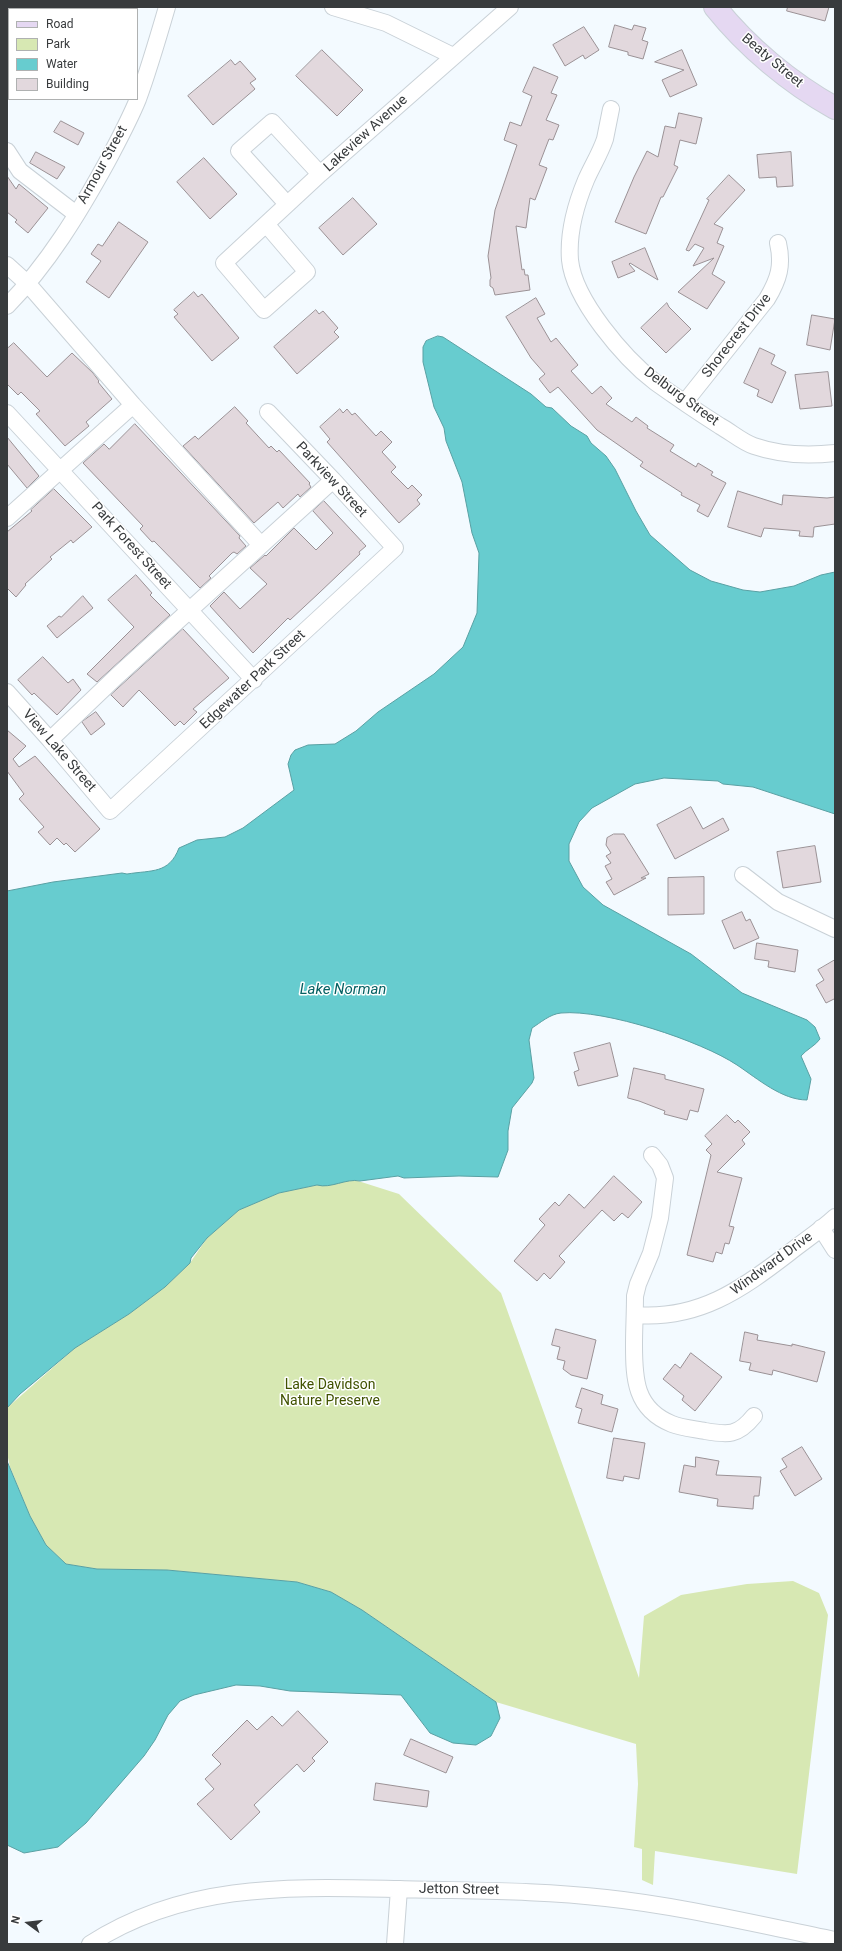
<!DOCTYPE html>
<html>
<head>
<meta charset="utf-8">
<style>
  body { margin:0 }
  #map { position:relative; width:842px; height:1951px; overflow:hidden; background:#f3faff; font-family:Roboto,sans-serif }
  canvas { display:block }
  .frame { position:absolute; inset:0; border:8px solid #383b3d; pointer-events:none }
  .legend { position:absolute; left:8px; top:8px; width:130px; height:92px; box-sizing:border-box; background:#fff; border:1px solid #afb1b1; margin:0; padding:5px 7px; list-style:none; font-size:12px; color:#383b3d }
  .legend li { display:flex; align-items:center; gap:8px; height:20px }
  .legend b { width:20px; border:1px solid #afb1b1 }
  .north { position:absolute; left:8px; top:1903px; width:40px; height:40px; -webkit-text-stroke:3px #fff; paint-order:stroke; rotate:285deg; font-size:11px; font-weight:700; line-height:16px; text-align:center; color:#383b3d }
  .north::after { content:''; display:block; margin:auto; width:14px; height:18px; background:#383b3d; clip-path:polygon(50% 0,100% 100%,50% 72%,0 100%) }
</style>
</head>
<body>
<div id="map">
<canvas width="842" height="1951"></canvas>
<div class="frame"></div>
<ul class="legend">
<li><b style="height:5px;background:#e5d8f2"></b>Road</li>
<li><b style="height:11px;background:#d7e8b3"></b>Park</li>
<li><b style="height:11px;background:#67cccf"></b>Water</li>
<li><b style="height:11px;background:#e2d8dd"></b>Building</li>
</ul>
<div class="north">N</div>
</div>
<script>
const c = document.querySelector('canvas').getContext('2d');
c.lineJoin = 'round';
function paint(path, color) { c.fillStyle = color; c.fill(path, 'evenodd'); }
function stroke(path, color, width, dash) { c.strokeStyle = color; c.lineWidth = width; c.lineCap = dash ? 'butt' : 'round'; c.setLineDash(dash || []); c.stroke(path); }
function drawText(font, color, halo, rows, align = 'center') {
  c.font = font + ' Roboto,sans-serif'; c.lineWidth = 3; c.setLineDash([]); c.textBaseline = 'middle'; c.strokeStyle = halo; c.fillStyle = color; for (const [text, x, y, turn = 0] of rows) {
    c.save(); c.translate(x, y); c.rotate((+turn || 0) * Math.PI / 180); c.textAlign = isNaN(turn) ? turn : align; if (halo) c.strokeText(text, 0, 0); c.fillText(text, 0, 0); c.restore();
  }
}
const green = new Path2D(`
  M355 1180 399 1194 501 1293 639 1678 644 1616 681 1595 747 1584 793 1581 819 1593 828 1615 797 1874 655 1851 653 1885 642 1880V1849L634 1847 638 1784 636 1744 496 1702 362 1610 331 1592 297 1582 167 1570 97 1569 66 1564 46 1545 30 1516 10 1467 7 1453V1408L75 1348 129 1314 165 1287 190 1263 207 1238 239 1210 279 1193 317 1185Z`);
const water = new Path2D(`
  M438 336 443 337 531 394 546 407 552 408 571 426 587 436 591 443 606 456 615 469 636 511 650 535 690 570 711 581 743 590 760 592 794 586 821 575 835 572V814L753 787 723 784 718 781 664 778 635 784 592 808 579 822 569 844V861L583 887 603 905 691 954 742 993 807 1020 815 1027 820 1039C815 1046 807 1049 801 1056L811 1079 807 1100C782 1100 758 1079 737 1065 701 1041 605 1009 561 1013 550 1014 540 1023 532 1028L529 1040 534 1078 532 1083 512 1108 508 1131V1150L498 1177 459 1176 404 1178 398 1176 360 1181C346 1178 331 1189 317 1185L279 1193 239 1210 207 1238 191 1258 190 1263 165 1287 129 1314 75 1348 20 1394 7 1408V891L53 882 122 873 127 874C152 870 169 874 179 848L197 840 225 837 243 828 294 790 288 764 291 755 295 750 308 745 335 744 356 731 378 712 434 674 463 647 477 613 479 553 472 533 462 482 446 441 444 428 434 407 423 362V347L426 341Z
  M7 1461 30 1516 46 1545 66 1564 97 1569 167 1570 297 1582 331 1592 362 1610 496 1702 500 1718 491 1736 476 1745 453 1743 430 1733 401 1695 290 1691 260 1686 236 1685 194 1695 180 1701 168 1715 155 1740 144 1756 86 1823 58 1847 24 1853 7 1845Z`);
const building = new Path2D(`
  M788 7H829L825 21 787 11Z
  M615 25 632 30 634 25 646 28 642 40 648 42 643 59 628 55V52L609 47Z
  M584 27 599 50 585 59 583 55 565 66 553 45Z
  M322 50 363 90 337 116 296 76Z
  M682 50 697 85 670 97 662 80 684 70 655 62Z
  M231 60 235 65 240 61 256 79 250 83 255 89 213 125 188 96Z
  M534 67 558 77 551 93 557 95 546 120 559 125 553 140 549 139 539 165 547 168 535 200 530 198 526 228 516 226 522 270 524 269 525 275H528L530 290 495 295 493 288 490 286V280L491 278 488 256 495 210 517 145 504 140 510 122 521 126 532 96 523 92Z
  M679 113 702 118 696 144 680 140 674 165 678 167 663 197H661L646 234 615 222 634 177 647 151 658 157 665 126 675 128Z
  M61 121 84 133 78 145 54 132Z
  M36 152 65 167 57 179 30 163Z
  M791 152 793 186 777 187 776 177 759 178 757 155Z
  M204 158 237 194 210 219 177 182Z
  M729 175 745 190 714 224 723 228 717 243 724 246 712 274 725 282 707 309 678 292 714 258 693 266 704 248 695 244 689 251 686 250 709 200 707 199Z
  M7 176 16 189 19 184 48 208 28 233 15 222 17 220 7 212Z
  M353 198 377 224 343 255 319 228Z
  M119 222 148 242 109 298 86 282 101 261 91 254 98 244 102 246Z
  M645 248 658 280 630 263 629 264 635 271 618 278 612 262Z
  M194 292 198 297 202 294 239 338 212 361 174 317 178 314 174 310Z
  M536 298 545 314 537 318 551 342 556 338 578 365 571 371 592 394 601 386 612 398 606 404 632 422 636 417 648 426 647 428 674 445 670 451 696 467 698 463 713 472 711 475 726 483 708 517 697 511 700 505 681 495 682 493 640 466 643 462 597 430 558 387 550 393 539 379 545 374 531 358 506 317Z
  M667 303 669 307 691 329 666 353 641 328Z
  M316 310 319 314 323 311 338 328 334 332 339 337 297 374 274 347Z
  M812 315 835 319 830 350 807 345Z
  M14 343 47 377 72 353 93 373 99 381 98 382 112 399 86 422 89 426 65 446 36 414 40 411 21 392 18 395 7 384V349Z
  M760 348 775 355 771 364 786 372 772 403 757 396 759 390 744 383Z
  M828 372 832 406 800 409 795 375Z
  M235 407 248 421 246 423 269 448 271 446 277 452 279 450 310 483 309 484 311 487 300 497 298 494 283 508 278 502 254 523 183 446 195 436 198 439Z
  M340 409 343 413 347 409 352 415 355 413 376 436 381 431 392 442 382 452 396 467 391 472 408 489 412 485 422 495 417 500 420 504 399 523 327 442 330 439 320 427Z
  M135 424 240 536 239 538 246 546 237 554 234 552 232 553 209 576 211 578 200 588 154 541 152 542 140 529 143 526 83 463 104 444 109 449Z
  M7 437 39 476 27 488 7 464Z
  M54 489 92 527 73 543 71 540 50 557 52 559 25 584 26 585 16 597 7 588V532L32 511 31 510Z
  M738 491 782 505 783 495 827 498 835 497V524L814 527 813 537 799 536 800 531 764 528 761 537 728 527Z
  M324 501 366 546 359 552 360 554 319 593 290 620 288 618 253 653 210 606 224 592 240 609 267 584 250 568 265 555 266 556 294 528 316 550 333 533 313 511Z
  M136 575 152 593 150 595 170 615 97 682 87 674 134 627 108 600Z
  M83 596 93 608 57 638 47 626 59 616 61 617Z
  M183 629 229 678 193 709 197 712 184 725 180 721 175 726 139 690 123 707 111 695Z
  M43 657 68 683 73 679 81 690 57 715 34 693 32 695 18 680Z
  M96 712 105 724 91 735 82 722Z
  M7 730 26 746 13 759 19 767 35 756 100 829 75 852 66 843 64 845 57 838 50 845 38 832 44 827 19 799 24 794 7 771Z
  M691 807 703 829 723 818 729 830 675 859 657 825Z
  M614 834H624L649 874 641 878H646L614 895 606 882 612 879 605 866 611 863 606 856 611 853 606 845 607 838Z
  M815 846 821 882 783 888 777 852Z
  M704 877V914L668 915V878Z
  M742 912 746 921 750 919 759 938 734 949 722 921Z
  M757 943 798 950 795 972 768 967 769 961 755 959Z
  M835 960V1000L834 999 826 1003 816 985 824 980 818 970Z
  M610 1043 618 1076 578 1086 574 1072 579 1070 574 1053Z
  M634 1068 665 1075V1079L704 1089 698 1112 690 1110 687 1120 664 1114 665 1111 639 1101 628 1098Z
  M727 1115 735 1123 738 1120 750 1132 742 1140 745 1144 717 1172 742 1178 729 1226 734 1227 729 1244 725 1243 722 1254 716 1252 713 1262 687 1255 711 1155 706 1150 712 1144 705 1136Z
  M614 1176 642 1202 628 1218 622 1213 614 1221 602 1210 559 1256 565 1262 550 1279 544 1273 537 1281 514 1261 545 1225 539 1219 555 1202 559 1206 569 1194 584 1208Z
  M556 1329 596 1340 587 1379 571 1375 563 1369 565 1361 557 1359 560 1347 552 1345Z
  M745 1332 758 1335 757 1340 792 1346V1344L825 1352 817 1382 773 1370 772 1375 749 1370 751 1363 740 1361Z
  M691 1353 722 1377 695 1411 682 1400 684 1396 663 1379 675 1364 680 1368Z
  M582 1388 603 1395 601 1404 618 1409 612 1432 578 1423 582 1409 576 1407Z
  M614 1438 645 1443 639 1479 624 1476 623 1481 607 1478Z
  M802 1447 822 1479 795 1496 780 1471 787 1467 782 1459Z
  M696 1457 719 1461 716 1475 761 1477 759 1496H754L753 1509 717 1506 718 1499 679 1492 684 1465 695 1467Z
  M298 1711 328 1742 312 1758 315 1761 304 1772 297 1764 254 1805 260 1812 231 1840 197 1804 214 1789 205 1779 221 1764 212 1755 247 1720 257 1730 272 1716 282 1726Z
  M411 1739 453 1757 446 1773 404 1755Z
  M376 1783 429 1791 427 1807 374 1800Z`);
const street = new Path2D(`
  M333 7 386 23 453 56
  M611 109C609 119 607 129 605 139 600 154 592 166 586 180 576 204 568 234 570 260 574 300 624 358 655 382 676 397 698 412 720 426 731 432 742 442 754 446 780 455 808 456 835 453
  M7 151 20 171 76 214
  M287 204 239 151 272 122 320 174
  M266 224 307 272 264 310 224 263 320 174 510 7
  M7 265 28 284 133 405 261 545
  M7 306C48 264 79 213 107 162 118 141 129 121 138 99 149 69 158 38 167 7
  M685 402 767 299C779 279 783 265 778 243
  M7 413 254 680
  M7 518 133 405
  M7 692 50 740 110 811 395 548 333 480 268 412
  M50 740 117 676 333 480
  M743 875 778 902 835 929
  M652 1155 660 1165 665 1178 660 1218 651 1253 638 1284 635 1296C635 1312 634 1329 634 1345 634 1379 635 1409 672 1424 682 1428 695 1429 705 1431 728 1435 738 1436 754 1416
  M821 1228 835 1250
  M635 1315C698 1320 741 1290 789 1253 804 1241 821 1230 835 1217
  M90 1944C186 1882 291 1887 400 1889 469 1891 538 1890 606 1898 681 1906 760 1925 835 1940
  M395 1944 399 1889`);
const secondary = new Path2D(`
  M715 7C747 47 790 83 835 108`);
const streetNames = [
  ["Beaty Street",772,61,40],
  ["Lakeview Avenue",366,134,-42],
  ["Armour Street",103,165,-61],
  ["Shorecrest Drive",737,336,-52],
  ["Delburg Street",681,397,36],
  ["Parkview Street",331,480,47],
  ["Park Forest Street",131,546,48],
  ["Edgewater Park Street",253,680,-43],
  ["View Lake Street",59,751,49],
  ["Windward Drive",772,1264,-36],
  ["Jetton Street",459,1890,1]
];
const parkNames = [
  ["Lake Davidson",330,1385],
  ["Nature Preserve",330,1401]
];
const waterNames = [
  ["Lake Norman",343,990]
];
paint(green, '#d7e8b3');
paint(water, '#67cccf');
stroke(water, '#59a0a3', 1);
paint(building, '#e2d8dd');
stroke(building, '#9a9195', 1);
stroke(street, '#c9d1d7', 18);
stroke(secondary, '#c9d1d7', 24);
stroke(street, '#fff', 16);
stroke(secondary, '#e5d8f2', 22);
drawText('14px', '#383b3d', '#fff', streetNames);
drawText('14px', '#415200', '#fff', parkNames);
drawText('italic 15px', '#056163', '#fff', waterNames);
</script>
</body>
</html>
